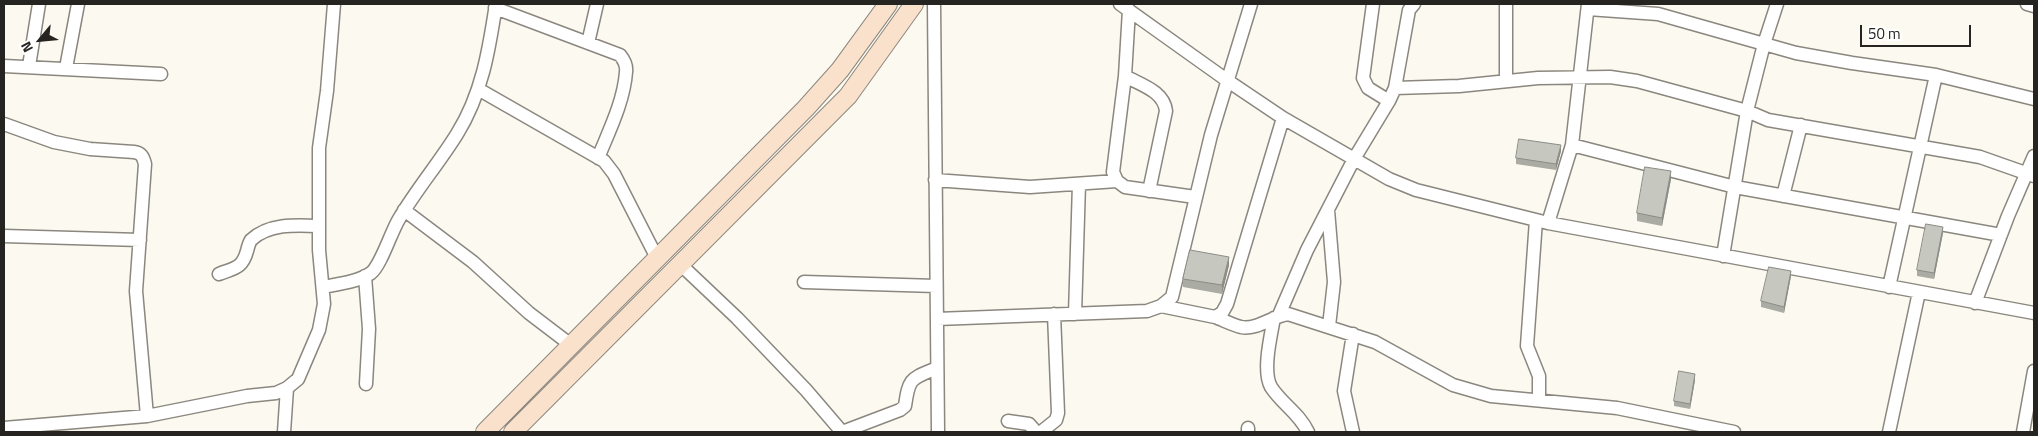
<!DOCTYPE html>
<html>
<head>
<meta charset="utf-8">
<style>
  body { margin:0 }
  #map { position:relative; width:2038px; height:436px; overflow:hidden; background:#fcf9f0; font-family:"Titillium Web",sans-serif }
  canvas { display:block }
  .frame { position:absolute; inset:0; border:5px solid #252420; pointer-events:none }
  .north { position:absolute; left:15px; top:15px; width:50px; height:50px; -webkit-text-stroke:4px #fff; paint-order:stroke; rotate:242deg; font-size:14px; font-weight:700; line-height:20px; text-align:center; color:#252420 }
  .north::after { content:''; display:block; margin:auto; width:18px; height:22px; background:#252420; clip-path:polygon(50% 0,100% 100%,50% 72%,0 100%) }
  .scale { position:absolute; left:1860px; top:25px; width:111px; height:22px; box-sizing:border-box; border:2px solid #252420; border-top:0; padding-left:6px; font-size:15px; line-height:18px; white-space:nowrap; color:#252420; -webkit-text-stroke:4px #fff; paint-order:stroke }
</style>
</head>
<body>
<div id="map">
<canvas width="2038" height="436"></canvas>
<div class="frame"></div>
<div class="north">N</div>
<div class="scale">50 m</div>
</div>
<script>
const c = document.querySelector('canvas').getContext('2d');
c.lineJoin = 'round';
function stroke(path, color, width, dash) { c.strokeStyle = color; c.lineWidth = width; c.lineCap = dash ? 'butt' : 'round'; c.setLineDash(dash || []); c.stroke(path); }
function paint(path, color) { c.fillStyle = color; c.fill(path, 'evenodd'); }
const street = new Path2D(`
  M934 4 938 432
  M1120 4 1228 81 1283 118 1389 179 1416 190 1548 223 2034 313
  M1373 4 1363 78 1368 88 1389 101
  M2027 4 2034 6
  M495 8 620 55C624 60 627 65 626 72 624 101 609 131 598 158
  M1588 9 1658 14 1796 53 1852 63 1936 75 2034 99
  M1129 10 1125 76 1113 172 1117 181 1125 187 1195 197
  M588 43 597 4
  M4 66 161 74
  M29 66 39 4
  M66 68 78 4
  M1125 76C1141 85 1164 91 1166 111L1149 191
  M1506 81V4
  M1395 88 1459 86 1538 78 1610 77 1637 81 1747 111 1768 120 1980 157 2034 176
  M478 89 604 161 614 174 657 258
  M4 124 54 142 90 149 134 152C141 153 143 156 145 164L136 291 147 416
  M1572 145 1735 187 2001 235
  M935 180 1030 187 1117 181
  M1783 196 1801 125
  M404 210 473 262 529 313 571 345
  M1328 210 1334 282 1329 326
  M1536 220 1527 346 1539 376V400
  M1548 223 1572 145 1588 4
  M4 236 140 240
  M1723 256 1747 111 1764 44 1777 4
  M680 264 737 318 806 390 842 432
  M219 274C234 268 242 269 247 251 248 247 249 243 251 240 269 223 297 225 319 226
  M365 276 369 329 366 384
  M804 282 936 286
  M323 287C338 284 358 282 371 273 381 265 391 232 399 219 416 190 439 163 457 134 482 94 489 50 496 4
  M1889 287 1936 75
  M1975 303 2008 216 2034 156
  M1161 306 1215 317 1222 313 1227 304 1283 118
  M1075 314 1079 184
  M1279 315 1307 250 1354 159 1389 101 1395 88 1409 10 1414 4
  M1215 317C1223 320 1233 325 1241 327 1257 330 1273 316 1288 314L1375 342 1453 385 1491 396 1617 408 1734 432
  M1274 318C1271 335 1262 371 1271 387 1282 404 1299 413 1308 432
  M937 319 1147 311 1161 306 1172 297 1211 135 1251 4
  M1353 334 1344 391 1353 432
  M1008 421 1029 424 1036 432
  M4 428 147 416 247 396 276 393 287 388 298 379 319 330 324 304 319 250V148L327 91 334 4
  M284 432 287 388
  M842 432 900 410 905 406C909 377 911 379 937 368
  M1041 432 1056 420 1058 413 1054 314
  M1248 432V428
  M1889 432 1919 292
  M2023 432 2034 371`);
const secondary = new Path2D(`
  M485 432 806 108 840 70 888 4
  M513 432 848 96 914 4`);
const wall = new Path2D(`
  M1561 151 1556 170 1516 164V158Z
  M1671 179 1662 226 1637 221V213Z
  M1943 233 1934 279 1917 276V270Z
  M1229 265 1222 294 1183 287V279Z
  M1791 276 1784 313 1761 307V301Z
  M1695 380 1690 409 1674 406V401Z`);
const shadedWall = new Path2D(`
  M1561 145V151L1556 170V164Z
  M1671 171V179L1662 226V218Z
  M1943 227V233L1934 279V273Z
  M1229 257V265L1222 294V285Z
  M1791 271V276L1784 313V307Z
  M1695 374V380L1690 409V404Z`);
const building = new Path2D(`
  M1519 139 1561 145 1556 164 1516 158Z
  M1645 167 1671 171 1662 218 1637 213Z
  M1926 224 1943 227 1934 273 1917 270Z
  M1190 250 1229 257 1222 285 1183 279Z
  M1769 267 1791 271 1784 307 1761 301Z
  M1679 371 1695 374 1690 404 1674 401Z`);
stroke(street, '#8b877f', 15);
stroke(secondary, '#8b877f', 20);
stroke(street, '#fff', 12);
stroke(secondary, '#fae1cb', 18);
paint(wall, '#aaaca4');
paint(shadedWall, '#8b8c86');
paint(building, '#c6c8bf');
stroke(building, '#8b8c86', 1);
</script>
</body>
</html>
